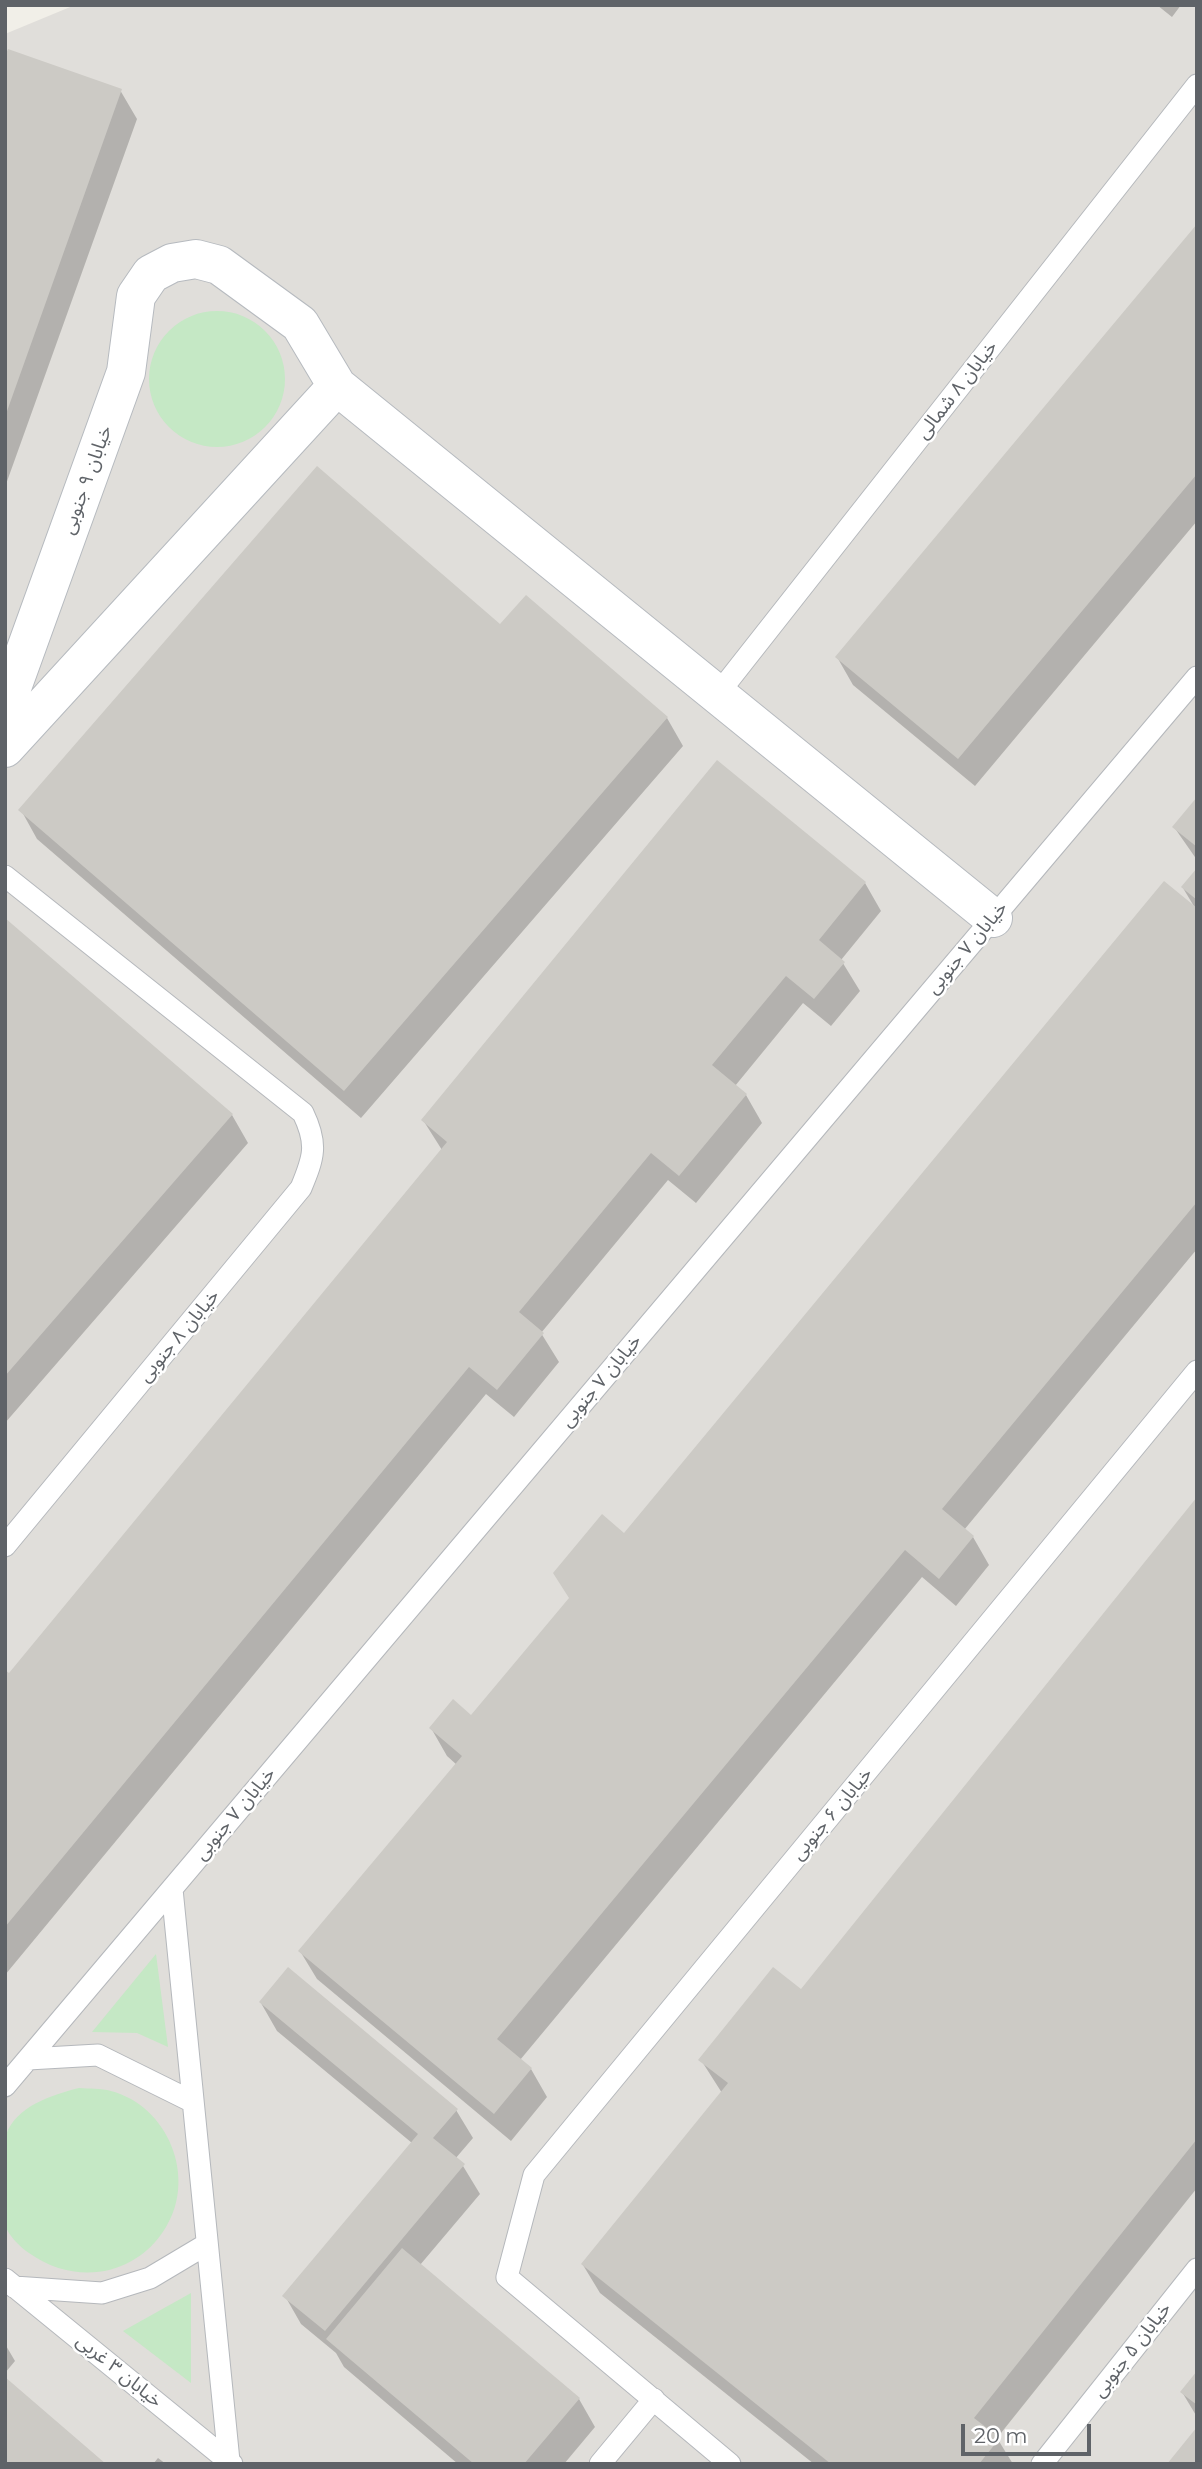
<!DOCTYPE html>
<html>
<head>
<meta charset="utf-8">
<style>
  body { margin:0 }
  #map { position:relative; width:1202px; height:2469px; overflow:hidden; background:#f1efe8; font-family:Montserrat,sans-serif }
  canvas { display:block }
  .frame { position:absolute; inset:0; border:7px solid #5f6368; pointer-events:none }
  .scale { position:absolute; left:961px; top:2424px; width:130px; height:32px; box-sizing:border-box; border:4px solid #5f6368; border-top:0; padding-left:9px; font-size:21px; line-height:24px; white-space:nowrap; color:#5f6368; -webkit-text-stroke:5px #fff; paint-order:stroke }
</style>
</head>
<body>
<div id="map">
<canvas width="1202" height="2469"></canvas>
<div class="frame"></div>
<div class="scale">20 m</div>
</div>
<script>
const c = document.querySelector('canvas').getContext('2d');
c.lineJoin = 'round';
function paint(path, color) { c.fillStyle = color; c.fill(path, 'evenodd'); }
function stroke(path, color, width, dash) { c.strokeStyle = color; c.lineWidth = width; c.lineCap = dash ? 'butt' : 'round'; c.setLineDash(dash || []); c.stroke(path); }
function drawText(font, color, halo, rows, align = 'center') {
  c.font = font + ' Montserrat,"Noto Sans Arabic",sans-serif'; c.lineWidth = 5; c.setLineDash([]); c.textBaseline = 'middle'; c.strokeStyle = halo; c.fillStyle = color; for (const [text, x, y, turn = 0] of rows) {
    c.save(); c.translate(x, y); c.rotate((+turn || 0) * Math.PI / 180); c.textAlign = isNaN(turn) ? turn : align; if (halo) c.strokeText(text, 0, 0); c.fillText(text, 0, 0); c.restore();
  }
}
const industrial = new Path2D(`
  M75 5H1197V2464H5V34Z`);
const green = new Path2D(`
  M149 379a68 68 0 1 1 136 0a68 68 0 1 1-136 0Z
  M156 1954 168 2047 137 2033 92 2032Z
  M79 2088C89 2089 101 2088 111 2091 168 2106 197 2177 166 2227 136 2277 75 2286 29 2253 21 2248 8 2235 5 2225 1 2210 5 2188 5 2172 5 2162 2 2145 6 2135 16 2106 52 2095 79 2088Z
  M191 2293V2383L123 2331Z`);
const shadow = new Path2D(`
  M1157 5H1181L1172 17Z
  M5 62 120 90 137 119 5 487Z
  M1197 226V521L975 786 853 685 837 657Z
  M501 626 667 718 683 746 361 1118 37 839 21 810Z
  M1197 800V860L1174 827Z
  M1197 871V1249L964 1530 973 1537 989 1565 956 1606 922 1577 520 2060 531 2069 547 2097 511 2141 317 1979 300 1951 457 1765 447 1756 431 1728 471 1718 624 1536 1195 908 1183 888Z
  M865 883 881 911 841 960 860 991 831 1026 803 1003 735 1086 746 1095 762 1123 696 1203 668 1180 541 1333 559 1362 514 1417 486 1394 5 1975V1673L9 1676 442 1150 423 1120Z
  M5 921 232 1115 248 1143 5 1423Z
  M1197 1500V2188L997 2438 1013 2464H814L600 2293 583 2265 722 2093 701 2060 801 1992Z
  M261 2003 456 2110 473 2138 455 2159 463 2166 480 2194 420 2265 579 2399 595 2427 564 2464H458L344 2367 336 2353 301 2324 285 2296 412 2143 277 2031Z
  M5 2344 15 2361 5 2373Z
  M1197 2374V2417L1182 2392Z
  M158 2458 166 2464H153Z`);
const building = new Path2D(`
  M8 49 122 89 6 414 5 56Z
  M1197 224V474L958 759 835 657Z
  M317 466 500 624 526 595 668 717 344 1091 18 810Z
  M717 760 866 882 819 940 845 962 814 999 786 976 712 1065 747 1094 679 1176 651 1153 519 1312 544 1333 497 1390 469 1367 5 1927V1670L9 1673 447 1142 421 1120Z
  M1197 797V847L1172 827Z
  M1197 868V900L1181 887Z
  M1164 881 1197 908V1202L942 1509 974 1536 939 1579 905 1550 497 2039 532 2068 494 2114 298 1951 462 1756 429 1728 453 1699 471 1715 569 1598 553 1573 602 1514 624 1533Z
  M5 918 233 1114 5 1376Z
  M1197 1497V2139L974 2418 1000 2438 979 2464H831L581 2264 728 2083 698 2060 773 1967 801 1989Z
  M288 1967 458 2109 433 2138 465 2164 325 2331 282 2296 418 2134 259 2002Z
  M402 2248 580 2398 524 2464H474L326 2339Z
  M1197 2371V2405L1180 2392Z
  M5 2377 106 2464H5Z
  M1197 2427V2464H1167Z`);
const lane = new Path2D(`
  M717 695 1197 85
  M5 876 303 1113C318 1144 314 1157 301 1188L5 1546
  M172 1889 229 2461
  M28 2059 98 2055 193 2102
  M5 2086 1197 677
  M5 2279 232 2464
  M14 2287 102 2293 150 2278 207 2244
  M600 2464 654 2399
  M730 2464 507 2277 534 2175 1197 1371
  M1042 2464 1197 2269`);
const secondary = new Path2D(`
  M5 707 126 372 136 296 151 274 172 263 196 259 219 265 300 324 337 386 993 918
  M5 748 337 386`);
const streetNames = [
  ["خیابان ۸ شمالی",957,390,-52],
  ["خیابان ۹ جنوبی",87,480,-70],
  ["خیابان ۷ جنوبی",967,948,-50],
  ["خیابان ۸ جنوبی",179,1336,-50],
  ["خیابان ۷ جنوبی",601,1381,-50],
  ["خیابان ۷ جنوبی",235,1814,-50],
  ["خیابان ۶ جنوبی",832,1814,-50],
  ["خیابان ۵ جنوبی",1132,2350,-52],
  ["خیابان ۳ غربی",119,2371,39]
];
paint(industrial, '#e0deda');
paint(green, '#c5e8c5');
paint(shadow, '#0003');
paint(building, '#cccac5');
stroke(lane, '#b5b8bc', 23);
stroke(secondary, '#b6babf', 40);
stroke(lane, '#fff', 21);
stroke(secondary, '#fff', 38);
drawText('19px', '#5f6368', '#fff', streetNames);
</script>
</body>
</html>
